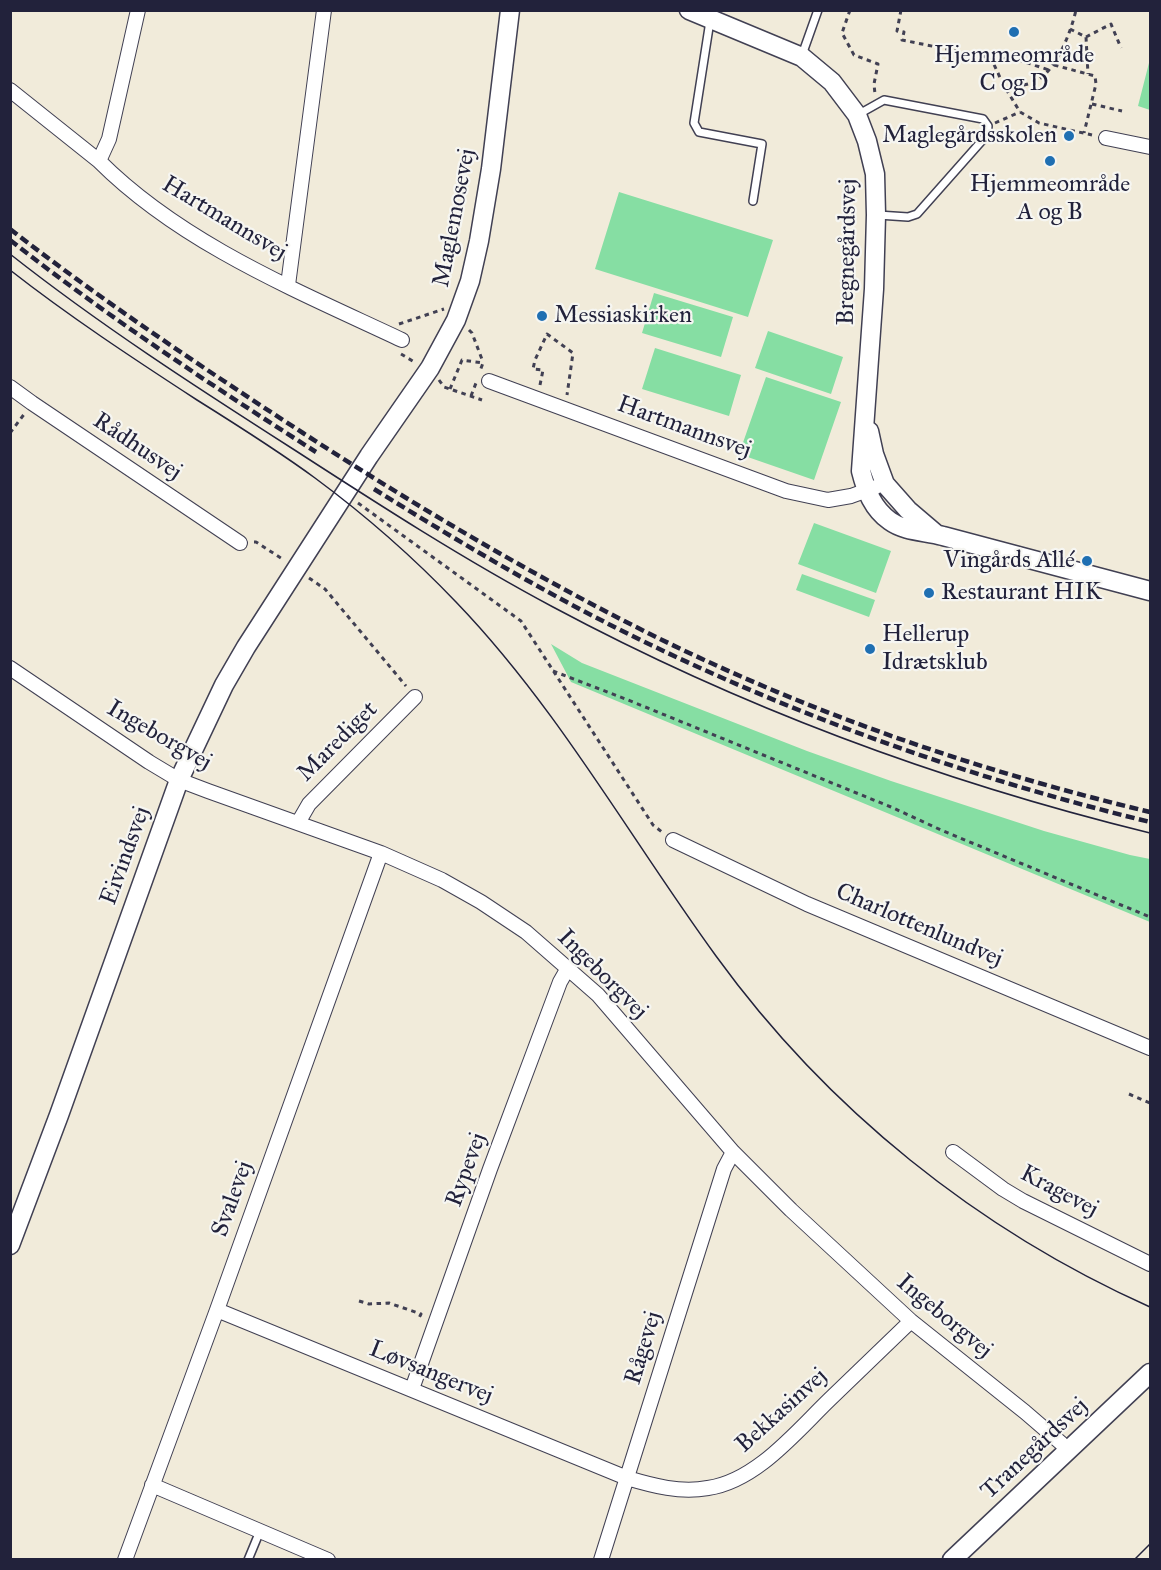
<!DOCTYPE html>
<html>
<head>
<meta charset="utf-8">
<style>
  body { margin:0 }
  #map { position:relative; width:1161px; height:1570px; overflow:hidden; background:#f1ebda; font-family:"IM FELL Great Primer",serif }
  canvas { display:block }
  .frame { position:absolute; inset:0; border:12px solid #22223b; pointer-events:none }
</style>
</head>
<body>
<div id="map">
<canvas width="1161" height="1570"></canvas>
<div class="frame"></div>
</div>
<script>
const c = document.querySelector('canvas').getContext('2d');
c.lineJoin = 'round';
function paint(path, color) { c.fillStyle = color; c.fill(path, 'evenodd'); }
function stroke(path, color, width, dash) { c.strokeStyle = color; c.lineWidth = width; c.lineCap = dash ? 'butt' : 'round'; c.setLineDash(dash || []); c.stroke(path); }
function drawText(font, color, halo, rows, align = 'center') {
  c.font = font + ' "IM FELL Great Primer",serif'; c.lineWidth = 4.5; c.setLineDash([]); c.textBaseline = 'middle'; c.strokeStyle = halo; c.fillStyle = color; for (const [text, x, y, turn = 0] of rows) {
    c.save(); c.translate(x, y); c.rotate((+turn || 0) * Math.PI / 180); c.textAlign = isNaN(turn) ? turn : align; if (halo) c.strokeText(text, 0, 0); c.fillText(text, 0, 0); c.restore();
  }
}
const green = new Path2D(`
  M1150 59V110L1138 106Z
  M619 192 773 240 748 317 595 269Z
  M654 293 733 317 721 357 642 333Z
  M768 331 843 357 831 394 755 368Z
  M655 348 741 375 729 416 642 389Z
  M766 377 841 402 814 480 739 454Z
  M814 523 891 551 876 593 798 564Z
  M802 574 875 600 869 617 796 590Z
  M551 644 582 663 807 751 891 781 1044 831 1130 855 1150 859V922L571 682Z`);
const path = new Path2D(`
  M850 10 842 33 854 55 878 64 874 84 875 94
  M901 10 897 31 904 32 902 40 991 58 1003 84 1020 112 1039 123 1092 135
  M1070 29 1086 37 1088 74
  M1086 37 1111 24 1121 48
  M991 58 1016 59 1049 70
  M1054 65 1095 76 1096 84 1084 133
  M1006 89C1016 86 1030 85 1038 80 1057 68 1071 32 1076 10
  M1092 104 1122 111
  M995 123 1020 112
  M399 324 444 309
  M469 330 472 333 483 362
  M401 354 416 363
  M439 380 444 387 482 400
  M540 385 543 370 533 369 535 360 547 334 573 353 567 395
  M450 389 462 360 483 363 480 371
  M471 396 476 383
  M10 433 25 413
  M358 503 521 621 653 825 662 832
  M254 542H256L284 560
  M309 578 325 589 406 686
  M553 671 628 700 891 807 941 830 1150 917
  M1129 1094 1150 1103
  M359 1301 369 1304 389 1303 421 1314 419 1318`);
const service = new Path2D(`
  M710 21 694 123 699 132 762 144 753 201
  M802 55 818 10
  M859 114 884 100 983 119 988 126 987 135 917 214 908 217 878 215
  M248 1560 260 1531`);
const minor = new Path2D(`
  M10 90 99 161C182 244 298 291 402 340
  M1106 138 1150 147
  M99 161 109 139 138 10
  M288 285 324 10
  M489 381 786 491 828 500 851 496 876 487
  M10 387 32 403 240 543
  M10 668 149 762 179 780 208 791 381 853 442 880 481 902 526 932 598 995 733 1152 791 1210 911 1321 1025 1412 1061 1443 1068 1451
  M298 823 309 804 415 697
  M673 840 807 904 1150 1048
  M953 1152 1003 1189 1023 1201 1150 1264
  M217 1310 627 1478C654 1486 680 1493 708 1488 756 1481 795 1433 829 1400 856 1374 884 1347 911 1321
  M412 1389 490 1169 560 982 568 968
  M152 1485 328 1560
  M125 1560 217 1310 381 853
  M601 1560 724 1169 733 1152`);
const tertiary = new Path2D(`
  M689 10 802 57 832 82 857 115 867 141 875 174 876 215 874 289 861 471C866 491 873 509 890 521 905 532 926 531 943 536 1012 555 1081 573 1150 591
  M869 431 874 454 885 484 908 510 935 533
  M10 1245 59 1115 179 780 224 685 246 647 369 456 430 368 456 320 470 281 479 241 491 169 510 10
  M952 1560 1150 1373`);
const tram = new Path2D(`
  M10 254C100 325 196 387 293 449 378 504 463 559 553 607 742 708 942 782 1150 833
  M10 270C70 317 134 359 197 400 237 425 277 450 315 478 365 515 413 557 456 602 558 708 630 838 716 956 827 1109 978 1230 1150 1307
  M1134 1560 1150 1544`);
const rail = new Path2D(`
  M10 229C104 302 203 368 303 433 416 506 530 574 650 634 809 713 978 771 1150 812
  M10 240C108 317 211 385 316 452
  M374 489C464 545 555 599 651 645 811 722 978 780 1150 822`);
const markers = [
  [1014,32,6,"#1f6fb2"],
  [1069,136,6,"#1f6fb2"],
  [1050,161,6,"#1f6fb2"],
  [542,316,6,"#1f6fb2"],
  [1087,561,6,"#1f6fb2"],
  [929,593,6,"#1f6fb2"],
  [870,649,6,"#1f6fb2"]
];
const poiNames = [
  ["Hjemmeområde",1014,56,"center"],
  ["C og D",1014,84,"center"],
  ["Maglegårdsskolen",1057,136,"right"],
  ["Hjemmeområde",1050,185,"center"],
  ["A og B",1050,213,"center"],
  ["Messiaskirken",554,316],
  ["Vingårds Allé",1075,561,"right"],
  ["Restaurant HIK",941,593],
  ["Hellerup",882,635],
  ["Idrætsklub",882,663]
];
const streetNames = [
  ["Maglemosevej",455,218,-79],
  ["Hartmannsvej",224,219,31],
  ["Bregnegårdsvej",848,252,-89],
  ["Hartmannsvej",684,428,20],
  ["Rådhusvej",137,447,34],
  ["Ingeborgvej",159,736,30],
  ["Marediget",338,742,-45],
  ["Eivindsvej",126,856,-70],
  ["Charlottenlundvej",919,926,23],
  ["Ingeborgvej",602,975,45],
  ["Rypevej",467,1170,-70],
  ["Kragevej",1059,1192,28],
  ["Svalevej",233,1199,-70],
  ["Ingeborgvej",944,1317,40],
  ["Rågevej",644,1348,-73],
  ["Løvsangervej",431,1373,22],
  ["Bekkasinvej",782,1411,-42],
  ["Tranegårdsvej",1035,1449,-43]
];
paint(green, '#86dea3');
stroke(service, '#414053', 10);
stroke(minor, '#414053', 16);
stroke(tertiary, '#414053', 21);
stroke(path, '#414053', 3, [4.5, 4.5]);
stroke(service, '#fff', 7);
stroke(minor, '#fff', 14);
stroke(tertiary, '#fff', 18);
stroke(tram, '#22223b', 1.5);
stroke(rail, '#22223b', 4.5, [9, 4.5]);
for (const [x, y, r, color] of markers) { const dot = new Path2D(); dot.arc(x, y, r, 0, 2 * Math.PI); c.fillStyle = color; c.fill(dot); stroke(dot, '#f6f6f2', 2); }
drawText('24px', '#22223b', '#f6f6f2', poiNames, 'left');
drawText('24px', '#22223b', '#f6f6f2', streetNames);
</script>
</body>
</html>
